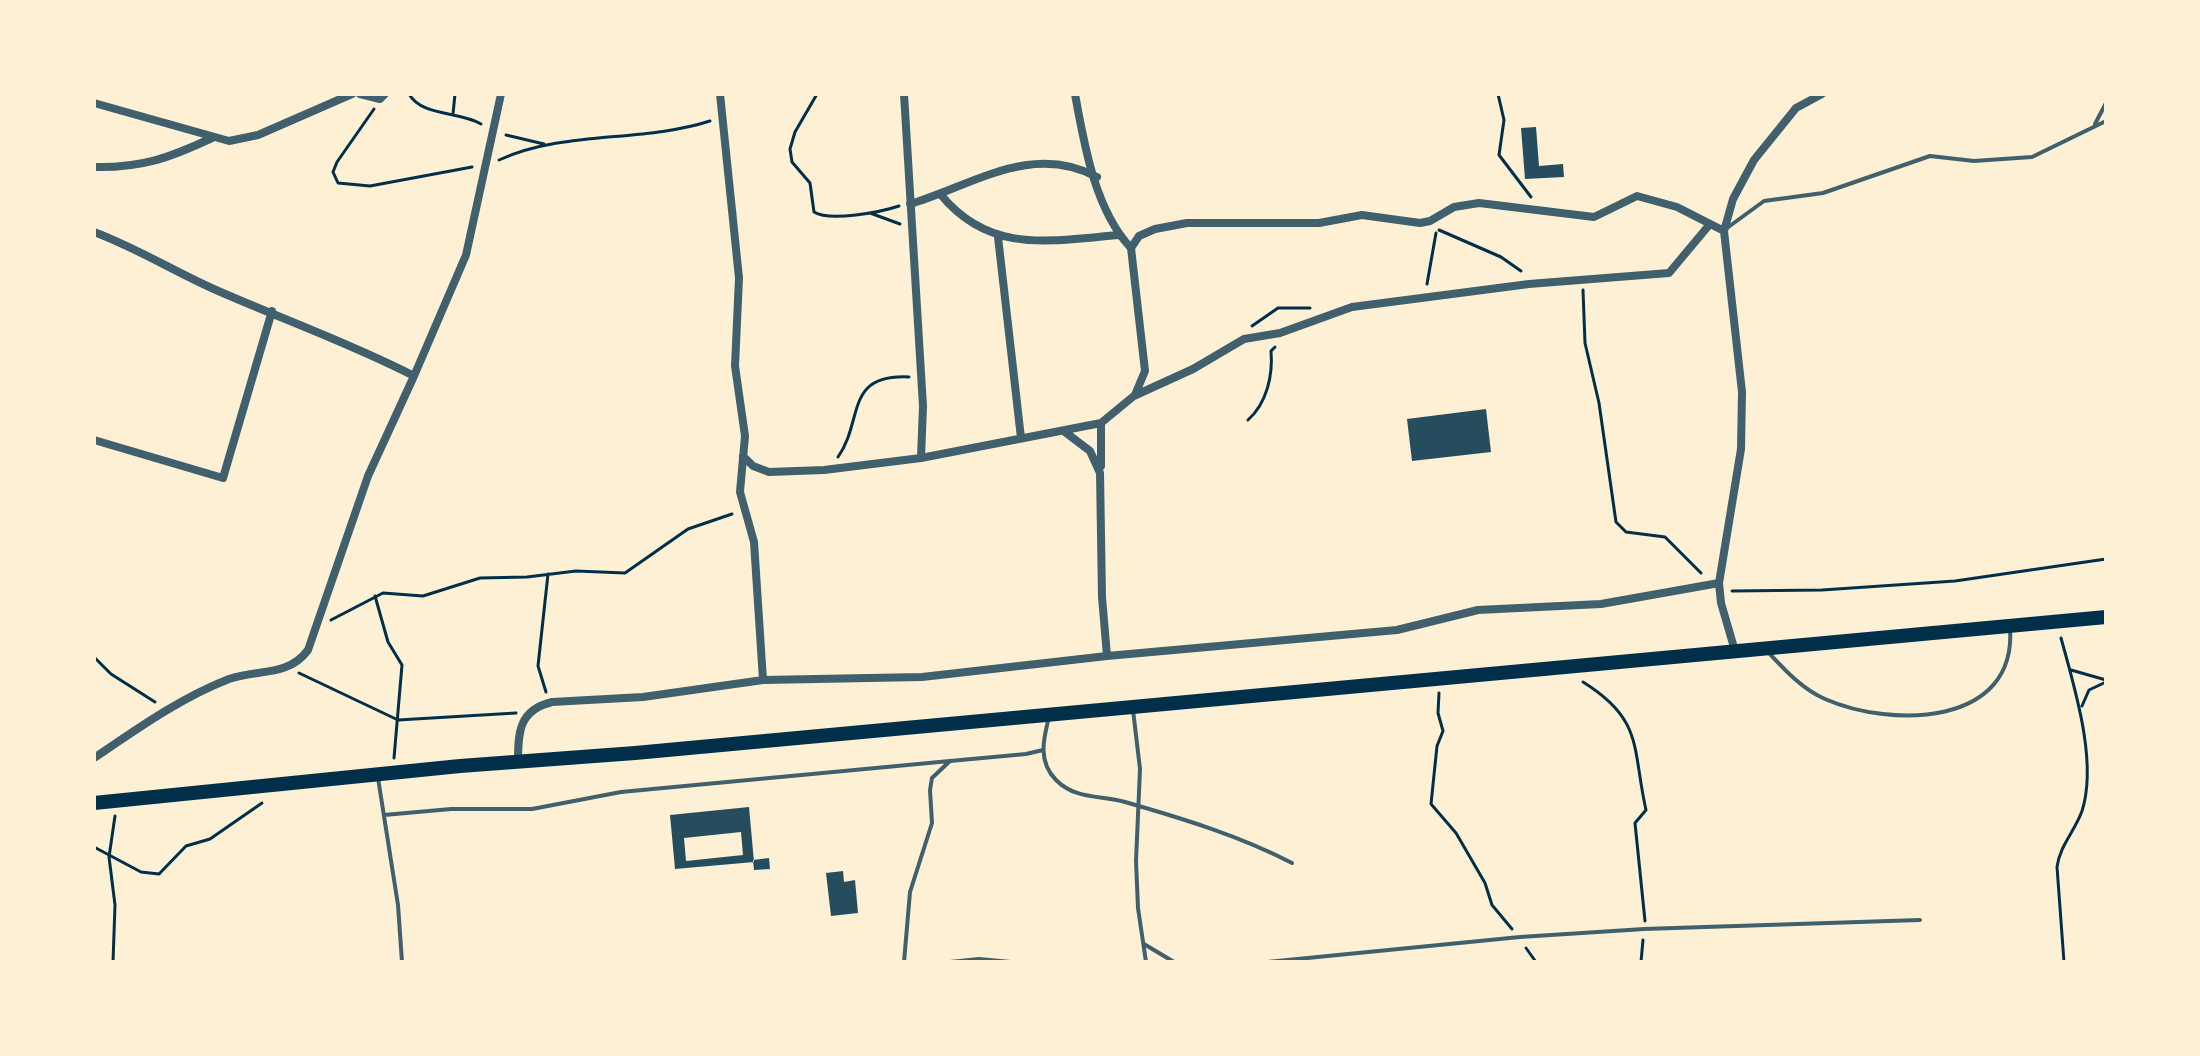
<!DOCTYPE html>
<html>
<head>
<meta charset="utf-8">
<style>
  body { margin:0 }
  #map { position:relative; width:2200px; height:1056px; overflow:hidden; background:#fdf0d5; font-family:"Archivo Narrow",sans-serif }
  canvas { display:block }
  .frame { position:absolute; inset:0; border:96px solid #fdf0d5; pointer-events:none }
</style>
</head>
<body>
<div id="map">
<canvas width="2200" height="1056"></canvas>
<div class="frame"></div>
</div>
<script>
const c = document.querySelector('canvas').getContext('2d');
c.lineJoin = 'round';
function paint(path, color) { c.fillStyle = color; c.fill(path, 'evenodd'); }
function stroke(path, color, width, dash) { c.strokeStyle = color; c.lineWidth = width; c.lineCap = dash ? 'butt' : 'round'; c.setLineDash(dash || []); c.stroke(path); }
const building = new Path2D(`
  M1536 127 1539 166 1563 164 1564 177 1525 179 1521 128Z
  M1486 409 1491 452 1412 461 1407 419Z
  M749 807 754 862 675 869 670 815ZM741 832 743 855 686 861 684 838Z
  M769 858 770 869 754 870 753 860Z
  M843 871 844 882 855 880 858 913 831 916 826 873Z`);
const path = new Path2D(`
  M409 94C422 117 460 111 481 124
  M817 94 795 132 790 149 792 162 810 183 814 212C830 222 881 212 899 206
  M1498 94 1504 120 1499 155 1531 197
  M374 109 337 162 333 172 338 183 370 186 472 167
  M453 114 455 94
  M506 135 544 144
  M499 160C565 130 641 143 710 121
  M870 213 900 224
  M1439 230 1501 257 1521 271
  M1427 284 1436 233
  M1583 290 1585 343 1599 403 1616 522 1626 532 1665 537 1701 573
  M1252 326 1278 308H1310
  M1248 420C1267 403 1273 375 1271 351L1275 347
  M838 457C864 420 844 374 909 377
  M1732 591 1822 590 1955 581 2106 559
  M375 596 388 642 402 665 394 758
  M331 620 383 593 423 596 480 578 527 577 576 571 625 573 688 529 732 514
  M2061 638C2074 686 2098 761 2082 811 2075 831 2060 845 2057 867L2064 962
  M94 657 111 674 155 702
  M2071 670 2106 680
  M299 673 398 720 516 713
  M1583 682C1644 720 1632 748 1646 810L1635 823 1645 921
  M546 692 538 666 548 574
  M1439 693 1438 713 1443 731 1437 746 1431 804 1456 833 1485 883 1492 905 1512 929
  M2082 706 2089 690 2106 682
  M94 847 141 872 159 874 186 846 210 839 262 803
  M1526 948 1536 962
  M113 962 115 905 109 857 115 816
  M1641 962 1643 940`);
const service = new Path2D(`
  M2095 124 2106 103
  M1727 228 1764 201 1823 193 1930 156 1974 161 2032 157 2106 121
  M1768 652C1785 670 1802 689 1825 699 1891 728 2017 727 2010 628
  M1133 710 1140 769 1136 861 1138 908 1146 962
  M1049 717C1043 740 1038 762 1056 780 1076 800 1101 795 1125 802 1181 818 1240 836 1292 863
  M378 778 398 905 402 962
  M384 815 451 809H532L621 792 950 761
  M1144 944 1174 962
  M904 962 910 892 932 823 930 790 932 778 950 761 1026 754 1043 750
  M950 962 979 959 1011 962
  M1267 962 1520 937 1644 929 1920 920`);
const minor = new Path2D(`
  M360 94 380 99 385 94
  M720 94 739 278 735 366 745 436 740 492 754 542 763 680
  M904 94 923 406 921 458
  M1075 94C1084 144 1095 210 1131 248
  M94 103 229 141 258 135 352 94
  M94 167C142 168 169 158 212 138
  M941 195C990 254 1049 241 1119 235
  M910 204C973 185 1032 142 1097 177
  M94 232C137 248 175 272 216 290 282 319 350 343 414 376L368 476 308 650C288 677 258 669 229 679 180 698 137 729 94 758
  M998 237 1021 438
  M414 376 466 255 501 94
  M1136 395 1193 369 1244 339 1280 333 1352 307 1529 284 1669 273 1710 224
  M1065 432 1090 451 1100 473 1102 597 1107 656
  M94 440 223 478 272 311
  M743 456 753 466 769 472 824 470 921 458 1101 423 1135 395 1145 371 1131 248 1139 236 1155 229 1187 223H1319L1362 215 1420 223 1430 221 1454 207 1479 203 1594 217 1637 196 1677 207 1724 231
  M1101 466V423
  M1735 651 1721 603 1719 583 1741 449 1742 392 1724 231 1733 199 1754 160 1796 108 1822 94
  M518 762C518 732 519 710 552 702L643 697 763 680 922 677 1107 656 1397 630 1478 610 1601 604 1719 583`);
const trunk = new Path2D(`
  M94 803 460 766 635 753 2106 617`);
paint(building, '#264d5e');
stroke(path, '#003049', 3);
stroke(service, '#3f606c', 4);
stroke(minor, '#3f606c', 8);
stroke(trunk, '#003049', 14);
</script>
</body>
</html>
